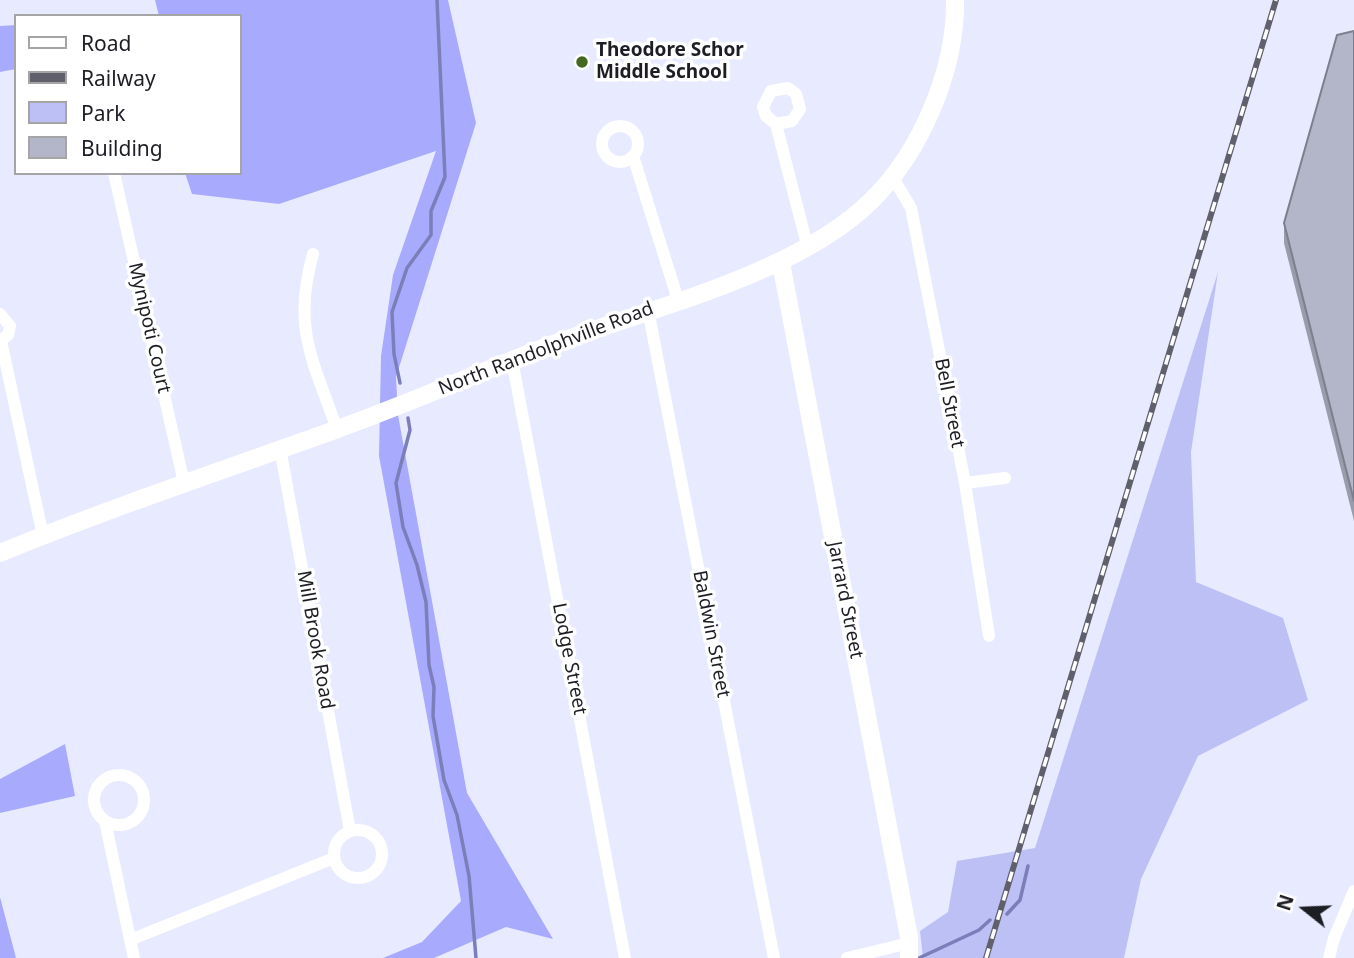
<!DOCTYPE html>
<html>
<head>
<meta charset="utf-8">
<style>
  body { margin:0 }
  #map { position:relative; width:1354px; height:958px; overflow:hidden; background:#e8eaff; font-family:"Noto Sans",sans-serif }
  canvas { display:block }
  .legend { position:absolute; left:14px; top:14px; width:228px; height:161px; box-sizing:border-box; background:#fff; border:2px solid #a5a5a7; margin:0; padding:9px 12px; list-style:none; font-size:21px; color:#1d1d24 }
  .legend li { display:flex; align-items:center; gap:14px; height:35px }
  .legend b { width:35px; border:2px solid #a5a5a7 }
  .north { position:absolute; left:1270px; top:874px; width:70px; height:70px; -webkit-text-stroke:5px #fff; paint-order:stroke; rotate:288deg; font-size:19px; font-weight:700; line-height:28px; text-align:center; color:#1d1d24 }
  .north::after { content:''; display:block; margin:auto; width:24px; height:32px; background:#1d1d24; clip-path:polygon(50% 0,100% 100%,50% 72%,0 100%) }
</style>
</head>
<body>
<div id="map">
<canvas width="1354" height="958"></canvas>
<ul class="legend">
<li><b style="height:9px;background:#fff"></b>Road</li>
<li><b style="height:9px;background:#60606c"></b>Railway</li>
<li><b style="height:19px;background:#bdc0f4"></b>Park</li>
<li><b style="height:19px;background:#b3b5c8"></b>Building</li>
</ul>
<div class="north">N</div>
</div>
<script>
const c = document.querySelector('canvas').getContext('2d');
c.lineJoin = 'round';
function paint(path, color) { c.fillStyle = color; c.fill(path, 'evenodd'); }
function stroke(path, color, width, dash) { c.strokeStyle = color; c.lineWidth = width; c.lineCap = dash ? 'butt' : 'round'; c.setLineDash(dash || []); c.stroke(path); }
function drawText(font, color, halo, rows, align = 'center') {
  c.font = font + ' "Noto Sans",sans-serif'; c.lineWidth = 7; c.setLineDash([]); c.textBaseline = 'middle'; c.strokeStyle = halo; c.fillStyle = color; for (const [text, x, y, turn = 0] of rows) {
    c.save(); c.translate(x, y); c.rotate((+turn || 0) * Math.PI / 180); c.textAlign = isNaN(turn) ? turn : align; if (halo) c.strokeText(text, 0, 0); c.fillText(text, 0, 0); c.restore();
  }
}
const green = new Path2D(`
  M1218 272 1191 452 1196 582 1283 618 1308 700 1198 756 1141 879 1124 958H923L920 931 948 912 957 861 1035 848Z`);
const forest = new Path2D(`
  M155 0H448L476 123 396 377 398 415 467 793 553 939 506 927 434 958H383L422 942 461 901 379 456 381 356 393 275 436 151 279 204 192 194 185 173H240V16H159Z
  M16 25V69L0 72V26Z
  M65 744 75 796 0 813V779Z
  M0 897 16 958H0Z`);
const stream = new Path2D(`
  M400 383 394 354 392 312 407 268 431 235V211L445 177 437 0
  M408 418 410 430 396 483 403 527 417 565 426 602 429 665 434 687 433 716 444 780 457 815 469 876 476 958
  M1007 914 1020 900 1028 866
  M919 958 979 930 990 920`);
const street = new Path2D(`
  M776 124 792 121 800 109 796 94 788 88 771 91 763 107 766 116 776 124 807 245
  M602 144a18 18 0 1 1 36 0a18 18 0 1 1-36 0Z
  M633 156 678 300
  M114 173 184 483
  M892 176 911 208 965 483 989 636
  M313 254C292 327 313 361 337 429
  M648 310 774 958
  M0 314 10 326 8 335 0 341
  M1 341 43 536
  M512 360 625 958
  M280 448 350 831
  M965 483 1005 478
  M94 800a25 25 0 1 1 50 0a25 25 0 1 1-50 0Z
  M105 821 134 958
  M334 854a24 24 0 1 1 48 0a24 24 0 1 1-48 0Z
  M130 940 334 858
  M847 958 905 944 909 937
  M1329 958 1334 938 1354 891`);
const secondary = new Path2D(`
  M781 263 909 937V958
  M0 553C110 508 223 470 335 430 410 403 484 370 559 342 655 307 798 273 871 201 921 152 956 70 955 0`);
const rail = new Path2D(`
  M986 958 1276 0`);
const wall = new Path2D(`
  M1354 31V521L1284 243V223Z`);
const building = new Path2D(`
  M1354 31V501L1284 223 1337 35Z`);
const markers = [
  [582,62,7,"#456820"]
];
const poiNames = [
  ["Theodore Schor",596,51],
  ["Middle School",596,73]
];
const streetNames = [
  ["Mynipoti Court",149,328,77],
  ["North Randolphville Road",546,349,-21],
  ["Bell Street",949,403,79],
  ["Jarrard Street",845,600,79],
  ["Baldwin Street",711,634,79],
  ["Mill Brook Road",315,640,80],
  ["Lodge Street",569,659,79]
];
paint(green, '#bdc0f4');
paint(forest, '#a8abfd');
stroke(stream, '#7c7eb9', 3.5);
stroke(street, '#fff', 12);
stroke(secondary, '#fff', 18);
stroke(rail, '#60606c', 6);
stroke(rail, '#fff', 3.5, [10]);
paint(wall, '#9a9cac');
paint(building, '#b3b5c8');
stroke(building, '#7d7f8c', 2);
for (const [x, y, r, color] of markers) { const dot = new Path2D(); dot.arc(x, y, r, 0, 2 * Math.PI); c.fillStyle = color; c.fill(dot); stroke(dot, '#fff', 2.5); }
drawText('bold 19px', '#1d1d24', '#fff', poiNames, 'left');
drawText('19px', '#1d1d24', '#fff', streetNames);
</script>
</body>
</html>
